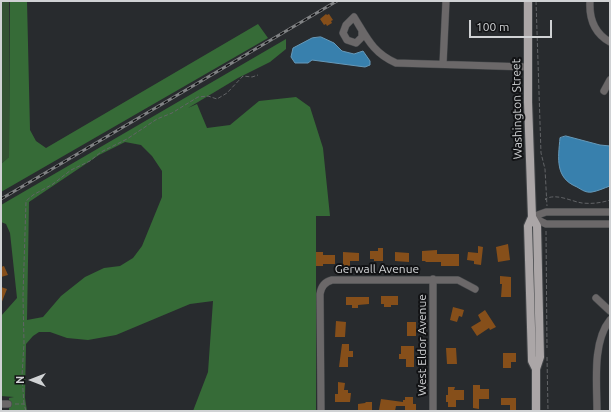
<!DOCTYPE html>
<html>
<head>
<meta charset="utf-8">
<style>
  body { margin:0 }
  #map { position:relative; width:611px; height:412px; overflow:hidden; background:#282b2e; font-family:Ubuntu,sans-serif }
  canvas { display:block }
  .frame { position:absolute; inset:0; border:2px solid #d0d2d4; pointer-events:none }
  .north { position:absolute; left:12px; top:360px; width:40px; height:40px; -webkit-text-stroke:3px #121315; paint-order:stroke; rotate:270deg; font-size:11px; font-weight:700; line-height:16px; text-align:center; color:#d0d2d4 }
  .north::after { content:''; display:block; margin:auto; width:14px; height:18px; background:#d0d2d4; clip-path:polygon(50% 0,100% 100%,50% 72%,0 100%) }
  .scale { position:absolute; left:469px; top:20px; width:83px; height:18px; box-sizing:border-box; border:2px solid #d0d2d4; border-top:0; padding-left:5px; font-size:12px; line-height:14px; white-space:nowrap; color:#d0d2d4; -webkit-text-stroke:3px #121315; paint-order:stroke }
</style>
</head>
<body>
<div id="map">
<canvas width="611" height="412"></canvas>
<div class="frame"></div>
<div class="north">N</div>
<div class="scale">100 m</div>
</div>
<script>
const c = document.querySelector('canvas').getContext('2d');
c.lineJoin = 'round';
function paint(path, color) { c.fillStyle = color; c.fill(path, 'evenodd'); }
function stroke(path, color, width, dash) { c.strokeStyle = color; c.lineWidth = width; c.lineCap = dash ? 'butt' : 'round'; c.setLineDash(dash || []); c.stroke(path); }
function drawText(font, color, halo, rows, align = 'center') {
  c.font = font + ' Ubuntu,sans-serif'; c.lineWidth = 4; c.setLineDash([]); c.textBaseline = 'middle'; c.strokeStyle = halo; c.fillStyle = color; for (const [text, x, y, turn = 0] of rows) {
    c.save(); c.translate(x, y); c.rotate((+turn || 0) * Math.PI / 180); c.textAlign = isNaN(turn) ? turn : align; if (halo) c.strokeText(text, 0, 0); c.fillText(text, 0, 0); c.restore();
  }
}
const green = new Path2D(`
  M1 1H9V157L1 164Z`);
const forest = new Path2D(`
  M10 1H27L30 130 36 141 46 148 258 24 268 38 1 192V164L9 157Z
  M286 39V49L270 62 238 78 188 108 197 104 207 128 230 125 259 101 296 97 310 107 323 148 330 216H316V411H193L208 372 213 301 190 304 116 335 88 340 67 338 50 332H39L33 336 26 344 25 398 27 411H9V398L14 397 1 396V316L17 298 10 233 6 224 1 222V205ZM125 142 141 145 152 156 162 171V197L142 246 133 258 120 266 104 268 85 277 61 296 43 317 27 320 29 202 99 155Z`);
const water = new Path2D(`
  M321 37 334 43 342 51 354 54 363 51 370 61V65L365 67 312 60 308 63H295L291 57 293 48 312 38Z
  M566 136 600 145 610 146V186C604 188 598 191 592 192 586 193 582 190 577 187 555 178 558 159 560 138Z`);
const building = new Path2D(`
  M326 14 327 15 329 14 333 20 331 21 332 23 327 26 326 24 324 25 320 19Z
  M508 244 510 260 498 262 496 247Z
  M478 246 483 247 481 265 474 264V261L467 260 468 252 478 253Z
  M378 248H383V261H374V259H370V251H378Z
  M437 250V254H459V266H441V262H426L425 261H422V251Z
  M316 252H323V255H335V264H323V266H316Z
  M343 252 359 253V261H350V267H343Z
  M395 252 409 253V262L395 261Z
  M4 266 8 275 1 277V267Z
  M500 276 511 277V297H501L502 284H500Z
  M1 287 7 289 1 304Z
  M381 296H398V305H391V307H384V304H381Z
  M346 297H369V304L358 305V308H352V305H346Z
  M453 307 464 310 462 317 459 316 457 322 450 320Z
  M485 310 496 327 490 330 489 328 477 336 471 327 481 321 478 315Z
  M336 321 346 322 345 337H335Z
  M407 322H416V336H407Z
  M342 344H349V351H353V357H348V367H339Z
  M401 346H414V367H406V359H399V354H401Z
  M446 348H456L457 364H447Z
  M503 353H516V362H511V368H503Z
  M338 382 345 383 344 390H348V393H351L350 402H335V394H338Z
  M473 385H480V389H489V399H479V409L473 408Z
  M448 387H455L454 390H464V400H456V407H448V402H446V395H448Z
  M405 397H413V404H416V411H405V406H396L395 411 379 410 381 399 403 402V400H405Z
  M501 398H516V411H510V405H501Z
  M366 402H372V411H358V404L365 403Z`);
const path = new Path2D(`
  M536 1 541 153 545 169 547 206
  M546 200 545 199C557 193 570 201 582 203 592 204 601 203 610 200
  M546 231 547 348
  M547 357 548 411
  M15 404H24L26 411
  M24 404 22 376 24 343 23 296 26 201 33 195 53 184 71 170 90 161 101 152 127 139 157 119 172 113 198 97 208 96 217 99 227 93 243 76 252 77 258 75`);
const minor = new Path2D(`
  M590 1C589 18 594 33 610 42
  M362 31V37L356 43 347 40 343 33 346 25 354 17C367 38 373 53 396 63L528 67
  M443 64 446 1
  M604 91 610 80
  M532 217 546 224H610
  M532 217 546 212H610
  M596 298 610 311
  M1 404H8
  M321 411 320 294C321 287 324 282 332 280H458L475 289
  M433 411V279
  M597 411C597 384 592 342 610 320`);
const major = new Path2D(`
  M528 1V102L532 217 528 226 532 361 536 369
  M532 217 537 226 540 357 536 369V411`);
const rail = new Path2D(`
  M1 199 337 1`);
const streetNames = [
  ["Washington Street",517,109,-91],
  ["Gerwall Avenue",377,269],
  ["West Eldor Avenue",422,345,-90]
];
paint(green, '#335233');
paint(forest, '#366b37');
paint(water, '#3880ad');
stroke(water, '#6699b9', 1);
paint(building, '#864f1a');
stroke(minor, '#434649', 8);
stroke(major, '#434649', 10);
stroke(path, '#626467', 1, [4, 2]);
stroke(minor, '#6b6869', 7);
stroke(major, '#aba6a7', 8);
stroke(rail, '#808284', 3);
stroke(rail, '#121315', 1.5, [4.5]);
drawText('12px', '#d0d2d4', '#121315', streetNames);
</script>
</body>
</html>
